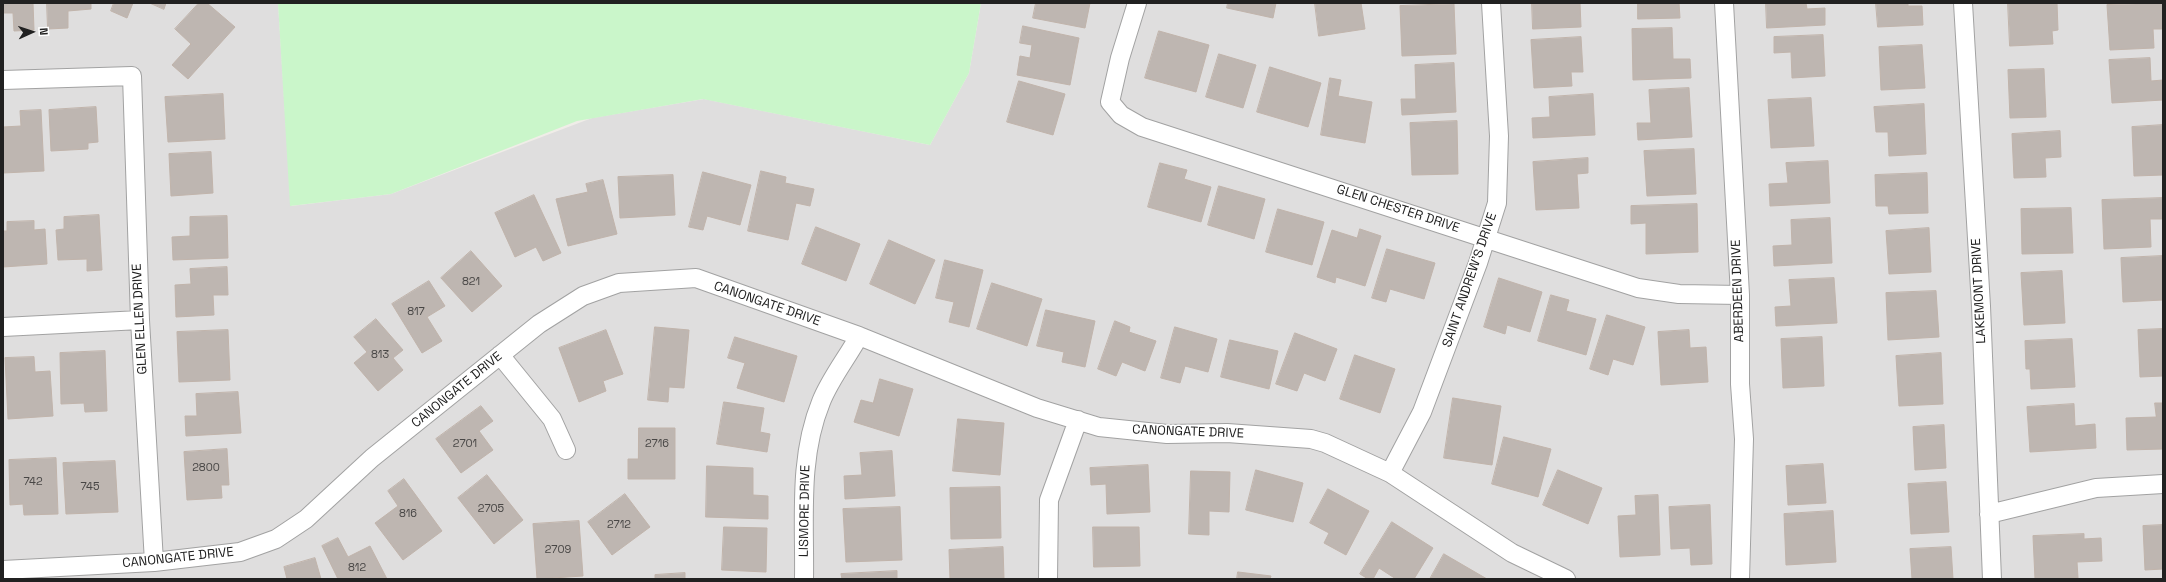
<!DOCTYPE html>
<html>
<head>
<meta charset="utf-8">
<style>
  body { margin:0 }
  #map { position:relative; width:2166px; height:582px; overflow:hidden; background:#f0ede8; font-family:"Space Grotesk",sans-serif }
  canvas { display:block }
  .frame { position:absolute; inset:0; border:4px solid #212121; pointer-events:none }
  .north { position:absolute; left:12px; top:12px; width:40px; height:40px; -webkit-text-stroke:3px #fff; paint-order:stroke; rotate:87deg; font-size:11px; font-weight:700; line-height:16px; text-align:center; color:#212121 }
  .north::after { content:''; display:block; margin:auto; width:14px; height:18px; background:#212121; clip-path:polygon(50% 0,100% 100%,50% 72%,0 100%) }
</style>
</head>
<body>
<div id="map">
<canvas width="2166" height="582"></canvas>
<div class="frame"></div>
<div class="north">N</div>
</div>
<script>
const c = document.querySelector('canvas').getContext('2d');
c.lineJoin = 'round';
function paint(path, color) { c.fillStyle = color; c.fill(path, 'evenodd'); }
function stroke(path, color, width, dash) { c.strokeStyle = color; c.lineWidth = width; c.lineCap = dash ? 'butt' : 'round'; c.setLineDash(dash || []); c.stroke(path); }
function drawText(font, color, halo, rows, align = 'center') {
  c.font = font + ' "Space Grotesk",sans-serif'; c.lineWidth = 3; c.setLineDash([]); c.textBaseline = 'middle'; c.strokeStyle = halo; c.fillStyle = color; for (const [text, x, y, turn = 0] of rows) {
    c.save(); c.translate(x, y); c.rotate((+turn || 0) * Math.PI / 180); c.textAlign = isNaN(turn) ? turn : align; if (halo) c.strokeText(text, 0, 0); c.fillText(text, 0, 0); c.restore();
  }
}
const residential = new Path2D(`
  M3 3H278L291 206 391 194 592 118 704 99 930 145 969 73 981 3H2163V579H3Z`);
const park = new Path2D(`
  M278 3H981L969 73 930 145 703 99 577 121 391 194 290 206Z`);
const building = new Path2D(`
  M3 3H33L34 30 14 31 13 13H3Z
  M47 3H91V9L68 11V28L48 29Z
  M114 3H133L127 18 111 11Z
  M150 3H166L164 9Z
  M199 3H207L235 27 188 79 172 65 191 44 175 29Z
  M1036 3H1090L1085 28 1033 18Z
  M1228 3H1276L1273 18 1227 8Z
  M1315 3H1361L1365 29 1319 36Z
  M1532 3H1580L1581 27 1533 29Z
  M1638 3H1679L1680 18 1638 19Z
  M1766 3H1806L1807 9 1825 8V25L1767 28Z
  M1876 3H1908V6H1922L1923 25 1878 27Z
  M2008 3H2057L2058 30 2052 31 2053 44 2010 46Z
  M2163 3V29H2153L2154 48 2110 50 2107 5Z
  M1454 4 1456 54 1402 56 1400 6Z
  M1023 26 1079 38 1070 85 1017 75 1020 56 1030 58 1032 45 1020 43Z
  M1672 28 1673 59H1690L1691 78 1633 80 1632 29Z
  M1159 31 1209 45 1196 92 1145 78Z
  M1823 35 1825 76 1792 78 1791 52 1774 53V37Z
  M1581 37 1583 72H1571L1572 86 1534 88 1531 40Z
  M1922 45 1925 88 1881 90 1879 47Z
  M1219 54 1256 65 1243 108 1206 97Z
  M2150 58 2151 81 2163 80V100L2112 103 2109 60Z
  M1454 63 1456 112 1402 115 1401 99H1416L1415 65Z
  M1270 67 1321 83 1308 127 1257 112Z
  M2044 69 2046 117 2010 118 2008 70Z
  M1330 78 1341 80 1338 96 1372 102 1365 143 1321 135Z
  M1019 81 1065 94 1053 135 1007 122Z
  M1689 88 1692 137 1638 140 1637 123H1651L1649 90Z
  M223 94 225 139 168 142 165 97Z
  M1593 94 1595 135 1533 138 1532 118 1550 117 1549 97Z
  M1811 98 1814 146 1771 148 1768 100Z
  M1924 104 1926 154 1889 156 1888 132H1876L1874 107Z
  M96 107 98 142 88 143V149L51 151 49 110Z
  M41 110 44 171 3 173V127L21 126 20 111Z
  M1457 121 1458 174 1412 175 1410 123Z
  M2163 125V175L2134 176 2132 127Z
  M2060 131 2061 157 2045 158 2046 177 2014 178 2012 134Z
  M1694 149 1696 194 1647 196 1644 151Z
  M211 152 213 193 171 196 169 154Z
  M1588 158V173L1577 174 1579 208 1536 210 1533 162Z
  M1828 161 1830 203 1770 206 1769 184 1788 183 1786 163Z
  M1160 163 1187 170 1184 179 1211 187 1201 222 1148 207Z
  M761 171 786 177 785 183 814 189 810 206 796 203 788 240 748 231Z
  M703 172 751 185 740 225 707 216 703 230 689 227Z
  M1927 173 1928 213 1889 214 1888 206H1876L1875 175Z
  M673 175 675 215 620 218 618 177Z
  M603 180 617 234 568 246 556 199 588 192 586 184Z
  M1219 186 1265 199 1254 239 1208 225Z
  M534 195 561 253 543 261 536 247 515 257 495 213Z
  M2163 198V219H2150L2151 247 2104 249 2102 200Z
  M1697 204 1698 252 1646 254V223L1631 224V206Z
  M2071 208 2073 253 2022 254 2021 209Z
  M1278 209 1324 222 1312 265 1266 252Z
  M99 215 102 270 87 271V259L58 260 56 230 64 229V217Z
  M227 216 228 258 173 260 172 237 190 236V217Z
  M1830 218 1832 263 1774 266 1773 246 1792 245 1791 220Z
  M34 221V230L45 229 47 264 3 267V231H7V222Z
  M816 227 860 244 846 281 802 264Z
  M1929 228 1931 272 1889 274 1886 231Z
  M1360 229 1381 236 1365 286 1336 277 1335 283 1317 277 1332 230 1357 238Z
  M889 240 935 260 915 304 870 284Z
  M1387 249 1435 263 1424 299 1390 289 1386 302 1372 298Z
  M471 251 502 286 472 312 441 278Z
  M2162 256 2163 300 2123 302 2121 258Z
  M945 260 983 270 969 327 949 322 954 302 936 298Z
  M227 267 228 295H213L214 315 176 317 175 285 191 284 190 269Z
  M2062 271 2065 323 2024 325 2021 273Z
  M1499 278 1542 292 1530 332 1507 325 1505 334 1484 327Z
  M1834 278 1837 323 1776 326 1775 307 1791 306 1789 280Z
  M429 281 445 306 427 317 442 341 422 353 392 304Z
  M992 283 1042 299 1027 346 977 329Z
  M1936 291 1939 337 1888 340 1886 293Z
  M1551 295 1569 300 1566 311 1596 319 1586 355 1538 341Z
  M1046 310 1095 321 1085 367 1062 362 1064 352 1037 346Z
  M1607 315 1645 327 1633 365 1613 359 1608 375 1590 369Z
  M376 319 403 350 393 358 403 370 378 391 354 363 367 352 354 337Z
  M1115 321 1130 327 1129 332 1156 341 1145 371 1122 362 1116 376 1098 369Z
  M655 327 689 330 684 388 669 387 668 402 648 400Z
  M1175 327 1217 339 1208 372 1185 366 1180 383 1161 378Z
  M2163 329V376L2140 377 2138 330Z
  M228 330 230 380 179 382 177 332Z
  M606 330 623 374 603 381 606 391 579 402 559 348Z
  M1689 330 1690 348 1706 347 1708 382 1661 385 1658 332Z
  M1295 333 1337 349 1325 381 1304 373 1297 391 1276 384Z
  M735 337 797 356 784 402 737 388 745 363 728 358Z
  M1822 337 1824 386 1783 388 1781 339Z
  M2072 339 2075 387 2031 389 2030 369H2026L2025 341Z
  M1230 340 1278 351 1269 389 1221 377Z
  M105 351 107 411 85 412 84 403 61 404 60 353Z
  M1941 353 1943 404 1899 406 1896 356Z
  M1355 355 1395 369 1380 413 1340 399Z
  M34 357 35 372 50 371 53 416 8 419 5 358Z
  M880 379 913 389 899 436 854 422 861 400 873 403Z
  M238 392 241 433 186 436 185 416H197L196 394Z
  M1453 398 1501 406 1492 465 1444 458Z
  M724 402 764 408 760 432 770 434 767 452 717 444Z
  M2155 403H2163V449L2127 450 2126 418 2156 417Z
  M2074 404 2075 426 2095 424 2096 448 2030 452 2027 407Z
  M481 406 493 421 479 431 493 450 461 473 436 439Z
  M958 419 1004 423 1000 475 953 471Z
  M1944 425 1946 468 1915 470 1913 427Z
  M639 428H675V479H628V459H638Z
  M1504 437 1551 449 1538 497 1492 484Z
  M227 449 229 485H221L222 498 187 500 184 452Z
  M892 451 895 496 845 499 844 476 862 475 860 453Z
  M56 458 58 514 24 515 23 504 10 505 9 460Z
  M115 461 118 512 66 514 63 463Z
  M1823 464 1826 503 1788 505 1786 466Z
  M1148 465 1150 512 1107 514 1106 484 1091 485 1090 468Z
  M707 466 753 468V495L768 496V519L706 517Z
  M1256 470 1303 483 1293 522 1246 510Z
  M1558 470 1602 488 1588 524 1543 505Z
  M1191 471 1230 472 1229 512 1209 511V535L1189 534Z
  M487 475 523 520 494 544 458 498Z
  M404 479 442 531 403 560 375 523 398 506 388 491Z
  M1946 482 1949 532 1911 534 1908 484Z
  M1000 487 1001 538 951 539 950 488Z
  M1328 489 1369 511 1346 555 1324 543 1329 533 1310 523Z
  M625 494 650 527 612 555 588 522Z
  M1658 495 1660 555 1620 557 1618 516 1636 515 1635 496Z
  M1710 505 1712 564 1691 565 1690 548 1671 549 1669 507Z
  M900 507 902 560 846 562 843 509Z
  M1833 511 1836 562 1786 565 1784 514Z
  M579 521 583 576 537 579 533 524Z
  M1392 522 1433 548 1414 579H1396L1379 568 1373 579H1368L1360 574Z
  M2163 525V569L2145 570 2143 526Z
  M724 527 767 528 766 572 722 570Z
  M1093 527H1139L1140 566 1094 567Z
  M2084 534V539L2101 538 2102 561 2077 562 2078 578 2035 579 2033 536Z
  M338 538 348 557 370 546 387 579H338L322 546Z
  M1003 547 1004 579H950L949 550Z
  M1951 547 1953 579H1912L1910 549Z
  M1444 554 1487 579H1430Z
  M315 558 321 579H287L284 567Z
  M897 571V579H842L841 574Z
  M1238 572 1271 576 1270 579H1237Z
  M685 573V579H655V575Z`);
const minor = new Path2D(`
  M1137 3 1120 58 1110 102 1121 115 1142 127 1638 288 1679 294 1740 295
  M1724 3 1740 295V384L1744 439 1740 579
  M1963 3 1981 306 1992 579
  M3 80 132 76 140 320 154 562
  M3 327 140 320
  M500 355 552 419 566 450
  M1390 473 1422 412 1478 263 1497 203 1499 136 1491 3
  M1989 514 2096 488 2163 484
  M3 570 154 562 240 552 276 539 306 519 372 458 539 324 583 296 619 283 696 278 859 336 1037 408 1099 427 1167 434 1227 433 1311 439 1325 443 1390 473 1512 553 1566 579
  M804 579C805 520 798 458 821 402 830 379 847 358 859 336
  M1048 579 1049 500 1078 420`);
const numberNames = [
  ["821",471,282],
  ["817",416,312],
  ["813",380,355],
  ["2701",465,444],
  ["2716",657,444],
  ["2800",206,468],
  ["742",33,482],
  ["745",90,487],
  ["2705",491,509],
  ["816",408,514],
  ["2712",619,525],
  ["2709",558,550],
  ["812",357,568]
];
const streetNames = [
  ["GLEN CHESTER DRIVE",1398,209,18],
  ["SAINT ANDREW'S DRIVE",1470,280,-71],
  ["ABERDEEN DRIVE",1738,291,-92],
  ["LAKEMONT DRIVE",1979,291,-93],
  ["CANONGATE DRIVE",767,304,19],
  ["GLEN ELLEN DRIVE",140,319,-93],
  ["CANONGATE DRIVE",457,390,-39],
  ["CANONGATE DRIVE",1188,432,2],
  ["LISMORE DRIVE",805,511,-89],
  ["CANONGATE DRIVE",178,558,-6]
];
paint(residential, '#dfdede');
paint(park, '#caf6ca');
paint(building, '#beb6b1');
stroke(building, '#c1b4ab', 1);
stroke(minor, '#a2a2a2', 20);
stroke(minor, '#fff', 18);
drawText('11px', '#484645', null, numberNames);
drawText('13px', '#212121', '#fff', streetNames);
</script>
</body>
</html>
